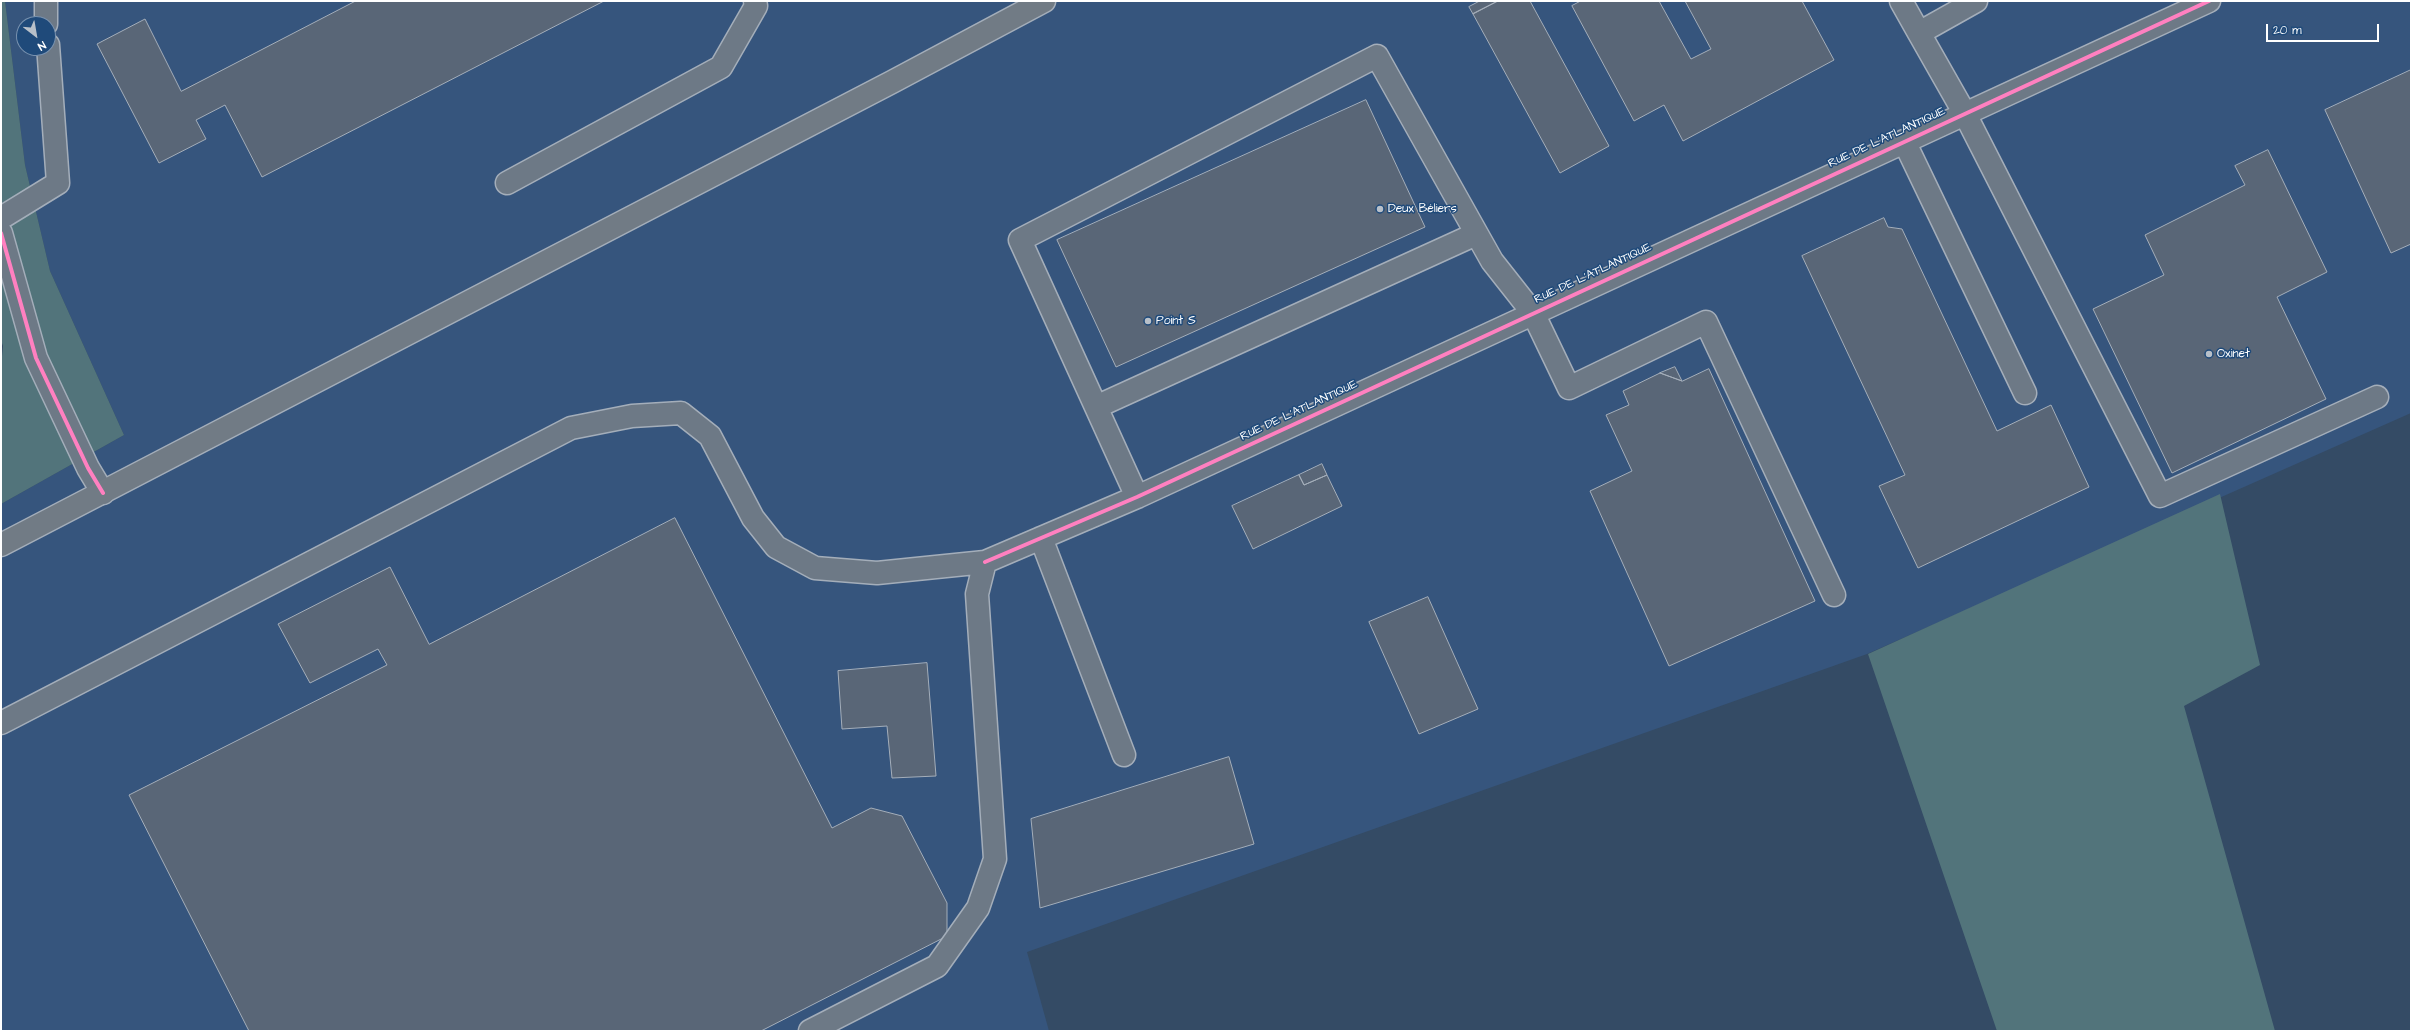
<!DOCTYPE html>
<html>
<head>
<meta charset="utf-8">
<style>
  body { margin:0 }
  #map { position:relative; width:2412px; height:1032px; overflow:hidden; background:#344b65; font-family:"Architects Daughter",sans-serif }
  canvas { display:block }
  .frame { position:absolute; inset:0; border:2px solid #fff; pointer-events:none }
  .north { position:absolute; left:16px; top:16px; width:40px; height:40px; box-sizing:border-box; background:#1f4a7a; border:1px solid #7992af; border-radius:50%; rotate:149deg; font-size:11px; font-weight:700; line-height:16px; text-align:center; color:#fff }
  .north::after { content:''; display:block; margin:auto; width:14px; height:18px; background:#b8c0c9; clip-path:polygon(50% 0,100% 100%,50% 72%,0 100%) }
  .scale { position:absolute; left:2266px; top:24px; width:113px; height:18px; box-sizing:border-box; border:2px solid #fff; border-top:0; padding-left:5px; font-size:12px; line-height:14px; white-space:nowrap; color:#fff; -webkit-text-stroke:3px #1f4a7a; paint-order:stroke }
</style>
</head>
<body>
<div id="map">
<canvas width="2412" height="1032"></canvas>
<div class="frame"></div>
<div class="north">N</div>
<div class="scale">20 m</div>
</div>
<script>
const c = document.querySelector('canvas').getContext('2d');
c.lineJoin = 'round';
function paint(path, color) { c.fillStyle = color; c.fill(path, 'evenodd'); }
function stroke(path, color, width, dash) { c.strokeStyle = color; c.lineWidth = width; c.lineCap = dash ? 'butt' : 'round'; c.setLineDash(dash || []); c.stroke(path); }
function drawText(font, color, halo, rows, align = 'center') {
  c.font = font + ' "Architects Daughter",sans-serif'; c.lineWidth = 3; c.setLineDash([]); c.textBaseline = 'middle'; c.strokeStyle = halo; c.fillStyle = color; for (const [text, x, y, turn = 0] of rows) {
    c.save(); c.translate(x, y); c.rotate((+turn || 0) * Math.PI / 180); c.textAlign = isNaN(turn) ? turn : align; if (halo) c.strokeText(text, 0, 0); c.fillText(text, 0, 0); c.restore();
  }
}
const built = new Path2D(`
  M5 1H2411V413L1867 654 1027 952 1049 1031H1V504L124 435 50 271 25 165ZM24 24H48V48H24Z`);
const green = new Path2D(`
  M1 1H5L25 165 50 271 124 435 1 504V366L3 346 1 340Z
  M2220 494 2260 665 2184 706 2275 1031H1997L1868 654Z`);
const building = new Path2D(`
  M356 1H604L262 177 225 105 196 120 206 139 159 163 97 44 145 19 181 91Z
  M1480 1H1498L1473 14 1469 7Z
  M1498 1H1530L1609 146 1560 173 1473 14Z
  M1581 1H1659L1691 59 1711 49 1685 1H1802L1834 60 1683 141 1664 105 1634 121 1572 6Z
  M2411 70V244L2391 253 2325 110Z
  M1366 100 1425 227 1116 367 1057 240Z
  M2268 150 2327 272 2277 297 2326 399 2172 473 2093 309 2164 275 2145 235 2245 185 2235 166Z
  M1884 218 1888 227 1902 229 1997 431 2051 405 2089 487 1918 568 1879 486 1905 475 1802 256Z
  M1675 367 1682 381 1660 373Z
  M1709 369 1815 601 1669 666 1590 491 1632 471 1606 415 1629 405 1623 391 1660 373 1682 381Z
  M1322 464 1327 475 1304 485 1299 475Z
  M1299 475 1304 485 1327 475 1342 506 1253 549 1232 506Z
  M675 518 832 828 871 808 902 816 947 903V936L761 1031H249L129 795 387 665 378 649 310 683 278 624 390 567 429 644Z
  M1428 597 1478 709 1419 734 1369 622Z
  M927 663 936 776 892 778 887 726 842 729 838 671Z
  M1229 757 1254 844 1040 908 1031 819Z`);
const minor = new Path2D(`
  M46 1V24
  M1901 1 1919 33
  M1976 1 1919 33 1965 114 2160 496 2377 397
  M1904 141 2025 393
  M507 183 721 67 756 6 755 1
  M1 218 58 183 48 45
  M1 233 36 358 88 468 103 493
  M1096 407 1476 234
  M1137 497 1020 240 1377 56 1492 261 1533 313 1569 388 1706 322 1834 595
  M1041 538 1124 755
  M1 723 571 428 632 416 681 413 710 436 753 518 776 547 815 568 877 573 985 562 1137 497 2209 1
  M810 1031 937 966 978 908 995 859 977 594 985 562`);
const major = new Path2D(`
  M1 545 892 82 1044 1`);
const cycleway = new Path2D(`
  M1 233 36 358 88 468 103 493
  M985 562 1137 497 2209 1`);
const markers = [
  [1380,209,4,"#b8c0c9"],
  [1148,321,4,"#b8c0c9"],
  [2209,354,4,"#b8c0c9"]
];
const streetNames = [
  ["RUE DE L'ATLANTIQUE",1887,138,-25],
  ["RUE DE L'ATLANTIQUE",1593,274,-25],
  ["RUE DE L'ATLANTIQUE",1299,411,-25]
];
const poiNames = [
  ["Deux Béliers",1388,209],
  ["Point S",1156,321],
  ["Oxinet",2217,354]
];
paint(built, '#36557d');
paint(green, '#52747b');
paint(building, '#596677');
stroke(building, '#a4aeba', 1);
stroke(minor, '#a4aeba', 25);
stroke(major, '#a4aeba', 25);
stroke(minor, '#6d7986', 22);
stroke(major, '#717b85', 22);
stroke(cycleway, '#ff80c0', 4);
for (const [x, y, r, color] of markers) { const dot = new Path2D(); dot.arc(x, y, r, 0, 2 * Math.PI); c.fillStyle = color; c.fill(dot); stroke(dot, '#1f4a7a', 1.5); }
drawText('12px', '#fff', '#1f4a7a', streetNames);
drawText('12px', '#fff', '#1f4a7a', poiNames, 'left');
</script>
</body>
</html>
